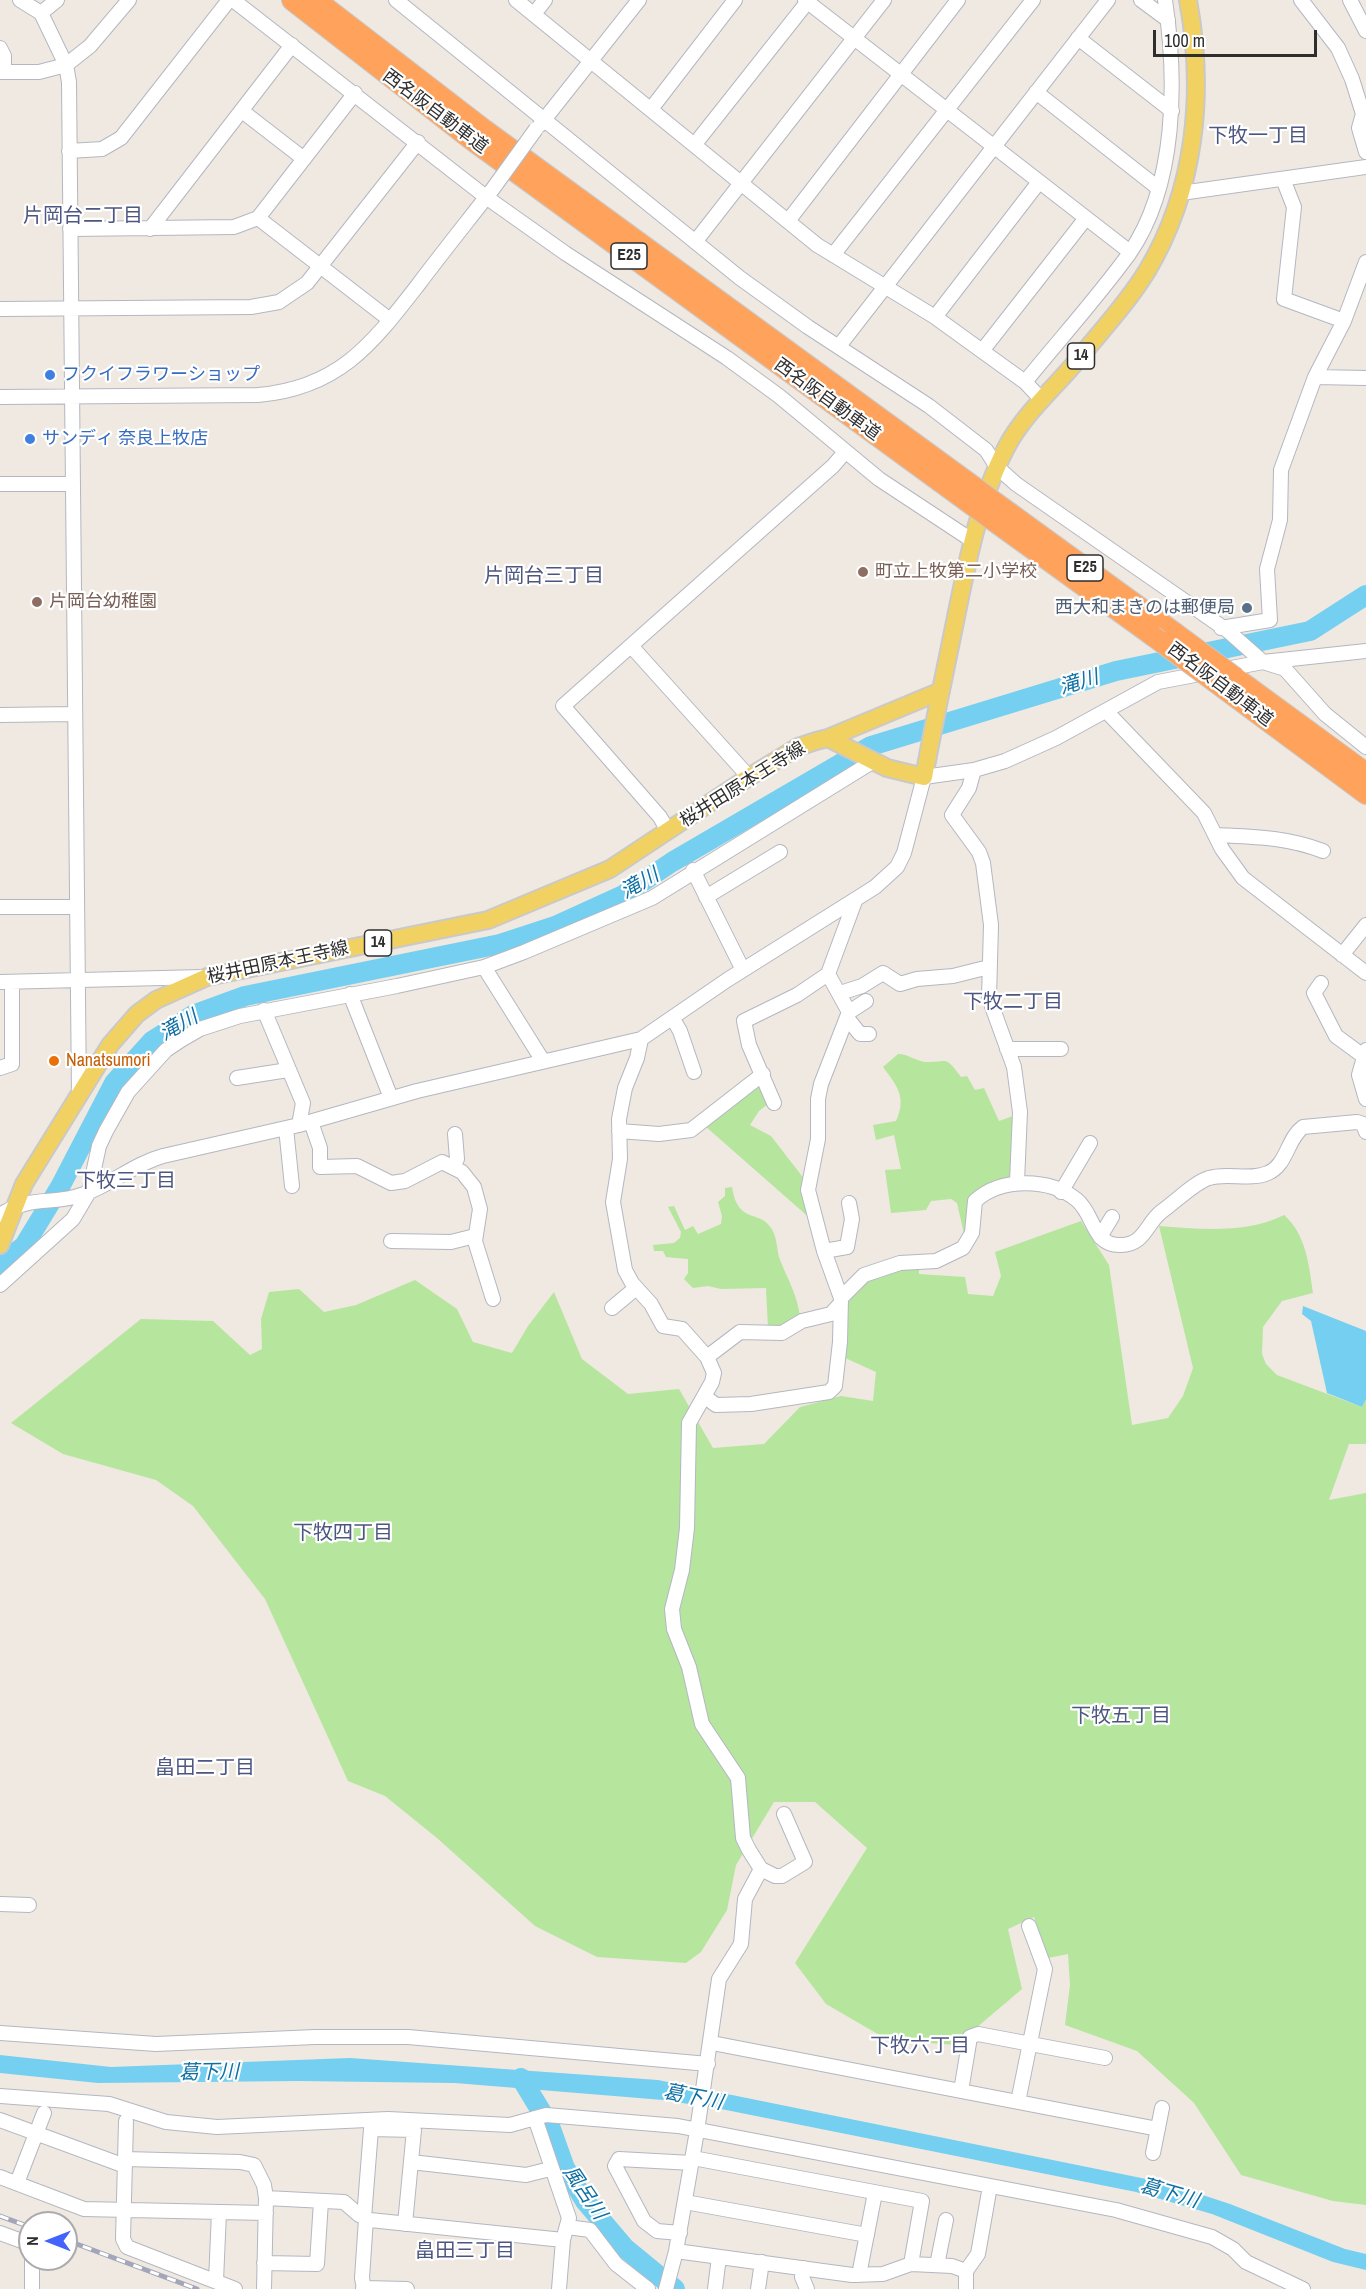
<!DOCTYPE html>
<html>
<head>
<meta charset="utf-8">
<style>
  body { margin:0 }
  #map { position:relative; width:1366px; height:2289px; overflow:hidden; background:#efe9e1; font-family:"Archivo Narrow",sans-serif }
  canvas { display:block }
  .north { position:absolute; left:18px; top:2211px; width:60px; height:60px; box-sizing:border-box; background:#fff; border:2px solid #ababab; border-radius:50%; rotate:270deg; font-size:16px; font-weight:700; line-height:24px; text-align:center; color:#2e2e2e }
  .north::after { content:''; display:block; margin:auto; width:21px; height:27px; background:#4264fb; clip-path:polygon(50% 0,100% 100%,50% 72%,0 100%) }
  .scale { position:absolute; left:1153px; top:30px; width:164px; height:27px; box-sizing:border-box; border:3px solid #2e2e2e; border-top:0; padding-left:8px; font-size:18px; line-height:21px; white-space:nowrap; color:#2e2e2e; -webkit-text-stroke:4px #fff; paint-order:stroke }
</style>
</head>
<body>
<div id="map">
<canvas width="1366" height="2289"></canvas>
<div class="north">N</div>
<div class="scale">100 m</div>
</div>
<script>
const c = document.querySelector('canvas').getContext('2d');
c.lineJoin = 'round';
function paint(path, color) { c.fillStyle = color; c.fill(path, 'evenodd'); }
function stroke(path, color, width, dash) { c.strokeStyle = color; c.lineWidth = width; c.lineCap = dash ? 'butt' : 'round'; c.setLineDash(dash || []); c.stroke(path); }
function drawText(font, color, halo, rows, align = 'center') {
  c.font = font + ' "Archivo Narrow","Noto Sans JP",sans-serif'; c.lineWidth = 4.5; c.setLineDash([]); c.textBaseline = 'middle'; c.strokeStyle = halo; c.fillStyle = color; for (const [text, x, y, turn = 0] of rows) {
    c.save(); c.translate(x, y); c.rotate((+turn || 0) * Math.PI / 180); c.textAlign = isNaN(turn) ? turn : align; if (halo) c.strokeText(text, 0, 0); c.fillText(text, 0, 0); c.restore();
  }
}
const green = new Path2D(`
  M898 1054C908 1054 916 1061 925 1062 948 1063 944 1054 961 1077L967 1076 975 1090 984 1088 999 1121 1016 1115 1014 1180 974 1196 965 1238 957 1203 951 1199 931 1201 926 1210 891 1213 885 1170 901 1169 894 1135 876 1140 873 1125 896 1121C907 1097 897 1086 883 1067Z
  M761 1079 769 1103 759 1111 750 1125 771 1136 805 1180 812 1220 705 1126Z
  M732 1187C738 1225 759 1209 771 1228 778 1238 776 1249 780 1260 788 1280 798 1296 800 1318L785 1328H768L766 1288 721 1289 708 1286 693 1288 684 1279 688 1273V1259L666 1257 663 1251H654L653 1245 674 1243 680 1238 681 1232 668 1207 674 1206 685 1230 693 1226 698 1234 721 1224 722 1216 718 1202 725 1196V1188Z
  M1284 1215C1306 1234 1309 1265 1313 1293L1282 1301 1263 1327 1262 1354 1266 1364 1277 1375 1362 1407 1366 1399V1444H1349L1329 1500 1366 1493V2205L1333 2201 1241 2175 1194 2103 1137 2051 1065 2025 1070 1985 1068 1954 1048 1958 1034 1917 1008 1929 1022 1989 956 2045 888 2040 826 2004 795 1963 867 1848 815 1802H774L736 1865 727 1910 701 1952 686 1963 597 1957 535 1926 437 1838 385 1796 348 1781 265 1599 193 1506 156 1480 63 1454 11 1423 141 1319 213 1321 250 1355 262 1349 261 1319 269 1292 299 1289 324 1312 356 1305 415 1280 457 1309 473 1342 512 1353 528 1326 554 1292 582 1359 628 1394 679 1389 713 1448 764 1444 800 1407 841 1396 873 1401 876 1372 843 1357 844 1311 853 1294 865 1280 883 1277 896 1267 919 1266V1274L965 1277 968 1294 993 1296 1001 1276 995 1252 1081 1221 1109 1265 1132 1425 1168 1418 1183 1396 1193 1368 1159 1226C1199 1229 1247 1234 1284 1215Z`);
const water = new Path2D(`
  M1303 1306 1366 1331V1399L1362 1407 1327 1393 1311 1321 1302 1314Z
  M0 2055 111 2067 350 2058 658 2080 1166 2183 1230 2204 1345 2249 1366 2254V2270L1333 2262 1212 2214 1136 2192 721 2109 663 2100 455 2083 298 2081 98 2083 0 2073Z`);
const river = new Path2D(`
  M0 1264 24 1246 60 1187 114 1083 152 1041 193 1015 245 996 500 944 555 926 623 895 672 862 871 746 1116 671 1310 631 1366 595
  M521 2078 550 2126 565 2168 585 2201 625 2248 675 2289`);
const minor = new Path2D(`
  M233 0 486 197 565 253 727 358 779 396 879 479 973 541
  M396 0 740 278 808 327 929 406 986 450 997 467 1016 484 1228 631 1263 662 1285 669 1325 714 1366 747
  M516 0 817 245 935 317 982 351 1086 218
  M805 0 1130 252
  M1141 0 1168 20
  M1301 0 1338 48 1352 79 1363 114 1359 128 1366 152
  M1350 0 1366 31
  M41 13 57 0
  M534 14 545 0
  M1078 38 1172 111
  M0 48 4 56V72
  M0 72H39L66 65 41 13 20 0
  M1036 92 1158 188
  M651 109 735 0
  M242 111 304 159
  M540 125 639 0
  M695 144 809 0
  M69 151 102 149 121 138 229 0
  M1283 179 1294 207 1284 299 1344 321
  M1181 193 1366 167
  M258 218 355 93
  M788 221 958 0
  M70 229 234 227 258 218 390 320
  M150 229 292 45
  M695 242 884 0
  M833 255 1033 0
  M0 309 251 307 279 302 307 283 418 142
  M935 317 1039 182
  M839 346 1108 0
  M982 351 1025 382 1042 400
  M1315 377 1366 378
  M1025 382C1059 340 1097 298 1129 254 1177 185 1177 80 1165 0
  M0 397 258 395C339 388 372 344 418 285 442 253 467 222 491 191
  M0 484H73
  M1221 628 1270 620 1267 569 1280 520 1281 470 1315 377 1344 321 1366 262
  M632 647 749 777
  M1106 711 1204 813 1222 849 1243 878 1366 973
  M0 715 74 714
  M974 770 969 788 952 815 979 852 983 863 991 925 989 998 1014 1067 1020 1112 1017 1182
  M668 831 660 817 563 706 833 466 845 452
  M1216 835C1255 837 1286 837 1323 851
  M693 870 743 970
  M706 897 780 852
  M0 907H76
  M1342 955 1366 925
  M484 967 543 1061
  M0 982 202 977
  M1321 983 1314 993 1336 1036 1366 1058
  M840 993 862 986 883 973 900 984 917 979 953 976 989 967
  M350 994 391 1098
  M264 1010 303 1103 299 1125
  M849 1012 866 1001
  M673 1019 680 1031 694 1072
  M848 1019 860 1034H869
  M641 1039 637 1058 625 1088 619 1119 620 1159 613 1202 625 1270 632 1283 651 1304 663 1326 682 1329 707 1357 714 1373 712 1382 689 1423 687 1528 682 1570 672 1609 674 1629 689 1667 702 1724 738 1778 743 1838 749 1850 761 1869 775 1876H782L805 1862 784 1814
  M1007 1049H1061
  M1366 1050 1359 1075 1366 1099
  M0 1068 12 1064V982
  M237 1078 288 1070
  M79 1094 69 82 66 65 90 46 129 0
  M774 1103 749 1045 744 1021 797 995 828 974 855 901
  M311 1122 320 1148V1167L357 1166 391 1183 405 1181 442 1162 462 1172 474 1187 480 1209 475 1241 493 1299
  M286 1128 292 1186
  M619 1131 659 1134 691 1130 763 1074
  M453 1167 457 1159 455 1134
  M1061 1192 1090 1143
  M0 1215C32 1194 53 1206 84 1194 112 1184 134 1164 163 1156L299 1125 417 1091 641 1039 727 980 875 887 897 867 904 853 924 777 974 770 1005 761 1056 738 1158 682 1263 662 1366 651
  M1100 1237 1112 1217
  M391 1241 451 1242 475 1236
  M824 1251 847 1247 852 1219 849 1203
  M0 1285 73 1219 89 1192 99 1146 106 1131 128 1092 166 1050 181 1040 200 1029 240 1016 397 986 484 967 524 952 652 898 872 762
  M841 1298 864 1275 900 1263 936 1261 963 1248 972 1233 975 1201C1001 1177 1050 1178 1077 1200 1095 1215 1092 1246 1121 1245 1144 1245 1146 1224 1161 1212 1174 1203 1195 1182 1209 1178 1227 1172 1250 1181 1268 1173 1287 1165 1287 1139 1303 1127L1357 1122 1363 1124 1366 1132
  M612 1308 636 1288
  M707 1357 740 1332 782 1333 802 1321 831 1314 841 1303
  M704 1396 716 1405 751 1404 829 1392 835 1386 840 1342 841 1298 824 1251 808 1190 818 1139V1099L821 1084 849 1012 828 974
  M0 1904 29 1905
  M0 2033 156 2044 315 2037H408L708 2064
  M712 2043 1158 2129
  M961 2091 970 2037 978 2034 1105 2058
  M0 2096 109 2104 166 2122 217 2127 388 2119 510 2125 546 2115 678 2126 1116 2210 1212 2237 1233 2249 1246 2262 1303 2289
  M1018 2102 1045 1969 1029 1926
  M535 2118 569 2218 563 2240 559 2289
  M0 2120 125 2166
  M126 2121 123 2239 127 2247 235 2289
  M1153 2153 1162 2108
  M693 2158 922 2201 911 2264
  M125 2159 240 2162 254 2165 264 2185 266 2198 264 2289
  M411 2162 526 2175 550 2169
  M0 2177 84 2209 266 2213
  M17 2183 44 2113
  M266 2198 344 2202 359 2215 370 2220 563 2240
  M685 2202 867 2235
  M364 2218 371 2129 414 2130 405 2224
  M567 2227 590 2230 616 2264 648 2289
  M0 2233 30 2244
  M680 2233 657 2231 644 2221 615 2166 619 2159 692 2163
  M676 2251 852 2275 883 2274 911 2264 952 2266 966 2271
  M32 2259V2289
  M264 2263 317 2264 321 2201
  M937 2265 946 2220
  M804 2268 802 2277 807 2289
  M859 2275 875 2193
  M216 2281 219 2212
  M363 2288 407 2289
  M364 2289 362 2278 366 2219
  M666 2289 676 2251 697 2131 719 1979 741 1944 745 1899 761 1869
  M715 2289 719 2257
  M758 2289 762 2262
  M966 2289V2271L978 2254 990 2186`);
const major = new Path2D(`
  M828 738 941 691
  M0 1245 24 1184 110 1045 137 1014 156 1000 207 977 488 920 610 869 749 777 798 747 816 741 828 738 887 768 924 777C934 722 946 667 957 612 968 558 980 498 1006 448 1024 413 1056 387 1080 357 1103 329 1128 302 1147 271 1196 189 1205 92 1188 0`);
const highway = new Path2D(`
  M292 0 472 140 972 505
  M316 0 482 128 977 489
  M996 503 1175 633
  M991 519 1153 636
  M1236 678 1366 773
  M1215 682 1366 794`);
const rail = new Path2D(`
  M0 2216 30 2227
  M66 2240 197 2289`);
const minorBridge = new Path2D(`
  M492 190 536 129`);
const highwayBridge = new Path2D(`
  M977 489 996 503
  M972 505 991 519
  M1175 633 1236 678
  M1153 636 1215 682`);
const markers = [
  [50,375,6,"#3f7fe0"],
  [30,439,6,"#3f7fe0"],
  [863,572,6,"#8d6e63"],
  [37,602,6,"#8d6e63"],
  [1247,608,6,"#5c6f8a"],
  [54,1061,6,"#e8710a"]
];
const shields = [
  [629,256,36],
  [1081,356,27],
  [1085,568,36],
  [378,943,27]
];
const shieldNames = [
  ["E25",629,256],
  ["14",1081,356],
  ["E25",1085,568],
  ["14",378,943]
];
const streetNames = [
  ["西名阪自動車道",435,112,37],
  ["西名阪自動車道",827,400,36],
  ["西名阪自動車道",1220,685,37],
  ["桜井田原本王寺線",743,785,-32],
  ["桜井田原本王寺線",278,963,-12]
];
const shopNames = [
  ["フクイフラワーショップ",62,375],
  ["サンディ 奈良上牧店",42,439]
];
const educationNames = [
  ["町立上牧第二小学校",875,572],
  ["片岡台幼稚園",49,602]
];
const serviceNames = [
  ["西大和まきのは郵便局",1235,608]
];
const foodNames = [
  ["Nanatsumori",66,1061]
];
const neighbourhoodNames = [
  ["下牧一丁目",1258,137],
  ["片岡台二丁目",83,217],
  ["片岡台三丁目",544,577],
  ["下牧二丁目",1013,1003],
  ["下牧三丁目",126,1182],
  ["下牧四丁目",343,1534],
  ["下牧五丁目",1121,1717],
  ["畠田二丁目",205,1769],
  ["下牧六丁目",920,2047],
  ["畠田三丁目",465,2252]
];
const waterNames = [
  ["滝川",1079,683,-17],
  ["滝川",640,884,-30],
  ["滝川",179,1026,-30],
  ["葛下川",209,2073,-1],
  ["葛下川",693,2098,11],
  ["風呂川",584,2193,56],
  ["葛下川",1169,2194,16]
];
paint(green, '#b6e59e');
paint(water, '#75cff0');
stroke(river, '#75cff0', 20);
stroke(minor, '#b4b7c1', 16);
stroke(major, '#c9c9c9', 20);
stroke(highway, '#c9c9c9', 22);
stroke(minor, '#fff', 14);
stroke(major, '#f2d163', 16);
stroke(highway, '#ffa35c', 20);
stroke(rail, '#a3a6b8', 5);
stroke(rail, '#fff', 3, [9]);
stroke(minorBridge, '#b4b7c1', 16, []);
stroke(highwayBridge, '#c9c9c9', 22, []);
stroke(minorBridge, '#fff', 14);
stroke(highwayBridge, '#ffa35c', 20);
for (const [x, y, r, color] of markers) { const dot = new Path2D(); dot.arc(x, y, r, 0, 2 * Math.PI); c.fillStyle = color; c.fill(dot); stroke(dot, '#fff', 2); }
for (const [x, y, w] of shields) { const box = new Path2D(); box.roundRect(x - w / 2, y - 13, w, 26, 4.5); c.fillStyle = '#fff'; c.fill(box); stroke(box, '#2e2e2e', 1.5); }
drawText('bold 16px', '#2e2e2e', null, shieldNames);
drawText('18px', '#2e2e2e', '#fff', streetNames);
drawText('18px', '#366cbe', '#fff', shopNames, 'left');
drawText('18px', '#785e54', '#fff', educationNames, 'left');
drawText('18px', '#4e5e75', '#fff', serviceNames, 'right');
drawText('18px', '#c56008', '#fff', foodNames, 'left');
drawText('20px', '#4d5680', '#fff', neighbourhoodNames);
drawText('italic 20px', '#0d6fa3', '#fff', waterNames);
</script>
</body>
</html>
